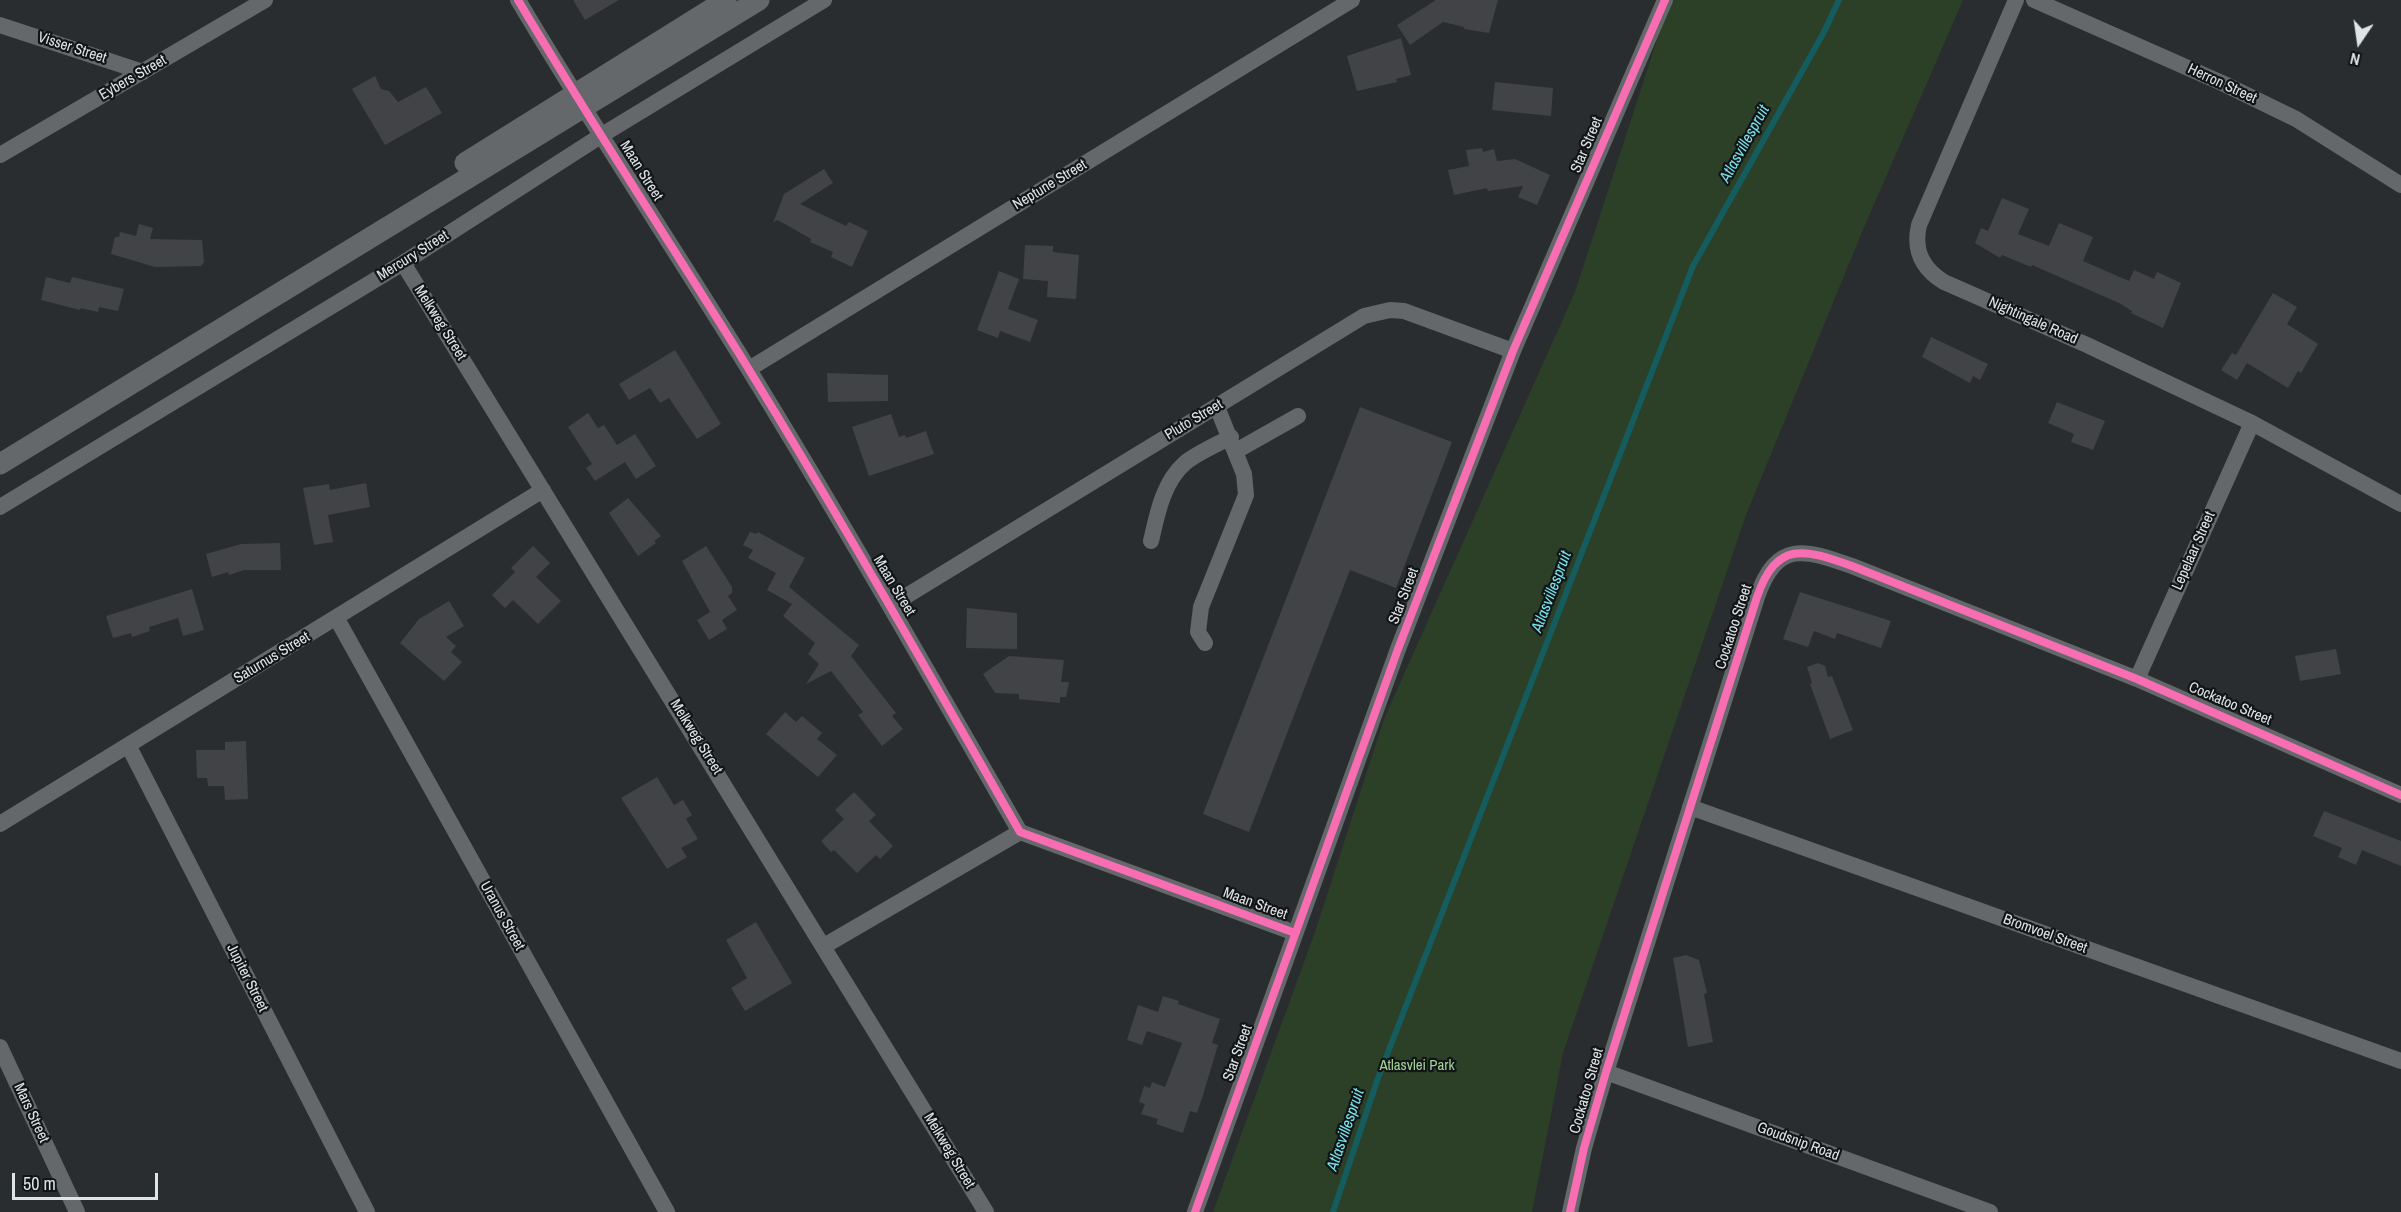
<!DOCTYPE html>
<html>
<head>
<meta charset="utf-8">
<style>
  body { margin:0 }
  #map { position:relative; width:2401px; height:1212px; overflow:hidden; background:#2a2d2f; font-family:"Archivo Narrow",sans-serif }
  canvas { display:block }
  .north { position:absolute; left:2329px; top:12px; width:60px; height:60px; -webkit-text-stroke:4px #121518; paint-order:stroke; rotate:193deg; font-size:16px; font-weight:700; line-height:24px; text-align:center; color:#dfe4e7 }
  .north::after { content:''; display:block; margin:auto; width:21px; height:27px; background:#dfe4e7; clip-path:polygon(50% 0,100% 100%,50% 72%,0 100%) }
  .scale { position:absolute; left:12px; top:1173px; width:146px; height:27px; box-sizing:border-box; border:3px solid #dfe4e7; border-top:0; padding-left:8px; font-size:18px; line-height:21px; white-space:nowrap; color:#dfe4e7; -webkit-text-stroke:4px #121518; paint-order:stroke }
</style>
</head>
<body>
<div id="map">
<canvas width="2401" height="1212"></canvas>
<div class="north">N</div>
<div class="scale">50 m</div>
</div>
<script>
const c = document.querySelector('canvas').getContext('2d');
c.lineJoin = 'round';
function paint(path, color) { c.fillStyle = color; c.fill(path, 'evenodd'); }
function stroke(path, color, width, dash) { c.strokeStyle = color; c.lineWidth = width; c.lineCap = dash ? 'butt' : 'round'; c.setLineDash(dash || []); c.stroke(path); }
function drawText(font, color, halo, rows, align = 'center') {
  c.font = font + ' "Archivo Narrow",sans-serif'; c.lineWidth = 4.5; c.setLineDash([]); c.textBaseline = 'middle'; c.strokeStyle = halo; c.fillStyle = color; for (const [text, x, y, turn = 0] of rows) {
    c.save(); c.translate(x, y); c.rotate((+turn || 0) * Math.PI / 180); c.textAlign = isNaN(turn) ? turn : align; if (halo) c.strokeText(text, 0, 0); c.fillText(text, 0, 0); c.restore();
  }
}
const green = new Path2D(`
  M1670 0H1963L1862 232 1746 515 1563 1053 1532 1212H1213L1315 932 1384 719 1575 292Z`);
const stream = new Path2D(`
  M1333 1212 1378 1078 1693 266 1824 32 1839 0`);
const building = new Path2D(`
  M573 0H619L585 20Z
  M1436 0H1498L1489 33 1464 29V27L1443 22 1410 45 1397 25Z
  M1401 38 1411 75 1396 79 1397 82 1357 91 1347 56Z
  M375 76 381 89 389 91 398 102 426 87 442 113 385 145 352 89Z
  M1495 82 1553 88 1551 116 1492 110Z
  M1482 148 1483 152 1494 149 1497 161 1515 159 1550 175 1537 205 1518 197 1523 186 1488 191 1487 188 1454 195 1448 170 1469 166 1466 150Z
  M824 169 833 183 800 204 846 226 849 222 868 231 852 267 831 257 833 252 810 242 811 239 785 224 777 220 773 223 784 194Z
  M2002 198 2029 209 2018 234 2049 246 2059 223 2093 237 2083 261 2129 281 2134 270 2154 279 2157 272 2181 283 2163 328 2131 313 2132 311 2119 303 2032 265 2031 267 2002 255 2000 258 1975 243 1981 228 1988 231Z
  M139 224 153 228 150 239 202 240 204 262 201 266 155 267 111 254 115 237H119L120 232 136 236Z
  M1025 245 1053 246V252L1079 255 1076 299 1047 297 1048 281 1023 279Z
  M999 271 1019 279 1008 309 1038 320 1030 342 1000 331 998 338 977 330Z
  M46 277 70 283 72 277 124 289 118 311 99 307 98 312 81 308 80 310 41 300Z
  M2273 293 2297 307 2287 324 2318 344 2301 373 2298 371 2288 388 2247 363 2237 380 2221 370 2232 353 2236 355Z
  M1931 337 1988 364 1980 380 1973 376 1970 383 1922 357Z
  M675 350 721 424 697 439 669 398 660 403 650 388 629 400 619 384Z
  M827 373 888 375V401L828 402Z
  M2057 402 2105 421 2093 450 2071 442 2074 434 2048 423Z
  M1360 407 1452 442 1396 588 1350 570 1249 832 1203 814Z
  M588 413 598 428 604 425 617 445 635 434 656 466 636 479 625 462 595 481 586 468 592 464 568 427Z
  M891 414 899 437 905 435 906 438 926 431 934 454 869 476 852 427Z
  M366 483 370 507 328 515 333 542 314 545 303 488 329 484 330 490Z
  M628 498 661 536 654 541 656 543 638 556 609 513Z
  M750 532 756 534 758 532 805 558 789 587 859 645 851 656 896 713 892 716 903 729 882 746 858 715 863 712 831 671 806 684 819 664 808 654 815 643 783 616 792 604 767 590 776 573 748 558 753 550 743 545Z
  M280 543 281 570H244L229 575 228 572 212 577 206 554 241 544Z
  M533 546 550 563 536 577 561 601 538 624 513 600 505 608 492 595 515 572 511 568Z
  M706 546 732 587V593L728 596 737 610 722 620 727 629 709 640 697 620 710 612 682 561Z
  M192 589 204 630 183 636 178 618 149 627 150 631 132 637 131 633 113 638 106 616Z
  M1800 592 1891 621 1881 648 1837 633 1835 639 1814 631 1808 647 1783 639Z
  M449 601 464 626 446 637 456 646 451 652 462 662 444 681 400 643 419 619Z
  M967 608 1017 613V649L966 648Z
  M2336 649 2341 674 2300 681 2295 656Z
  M1009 656 1064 660 1061 682H1069L1066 697H1060V703L1019 699V694L995 693 983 674Z
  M1818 663 1825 666 1828 677 1832 676 1853 730 1830 739 1810 684 1812 683 1807 667Z
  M785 712 796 722 802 716 822 733 817 739 837 755 818 777 766 734Z
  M246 741 248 799 225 800 224 786H208L207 778H197L196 750H225V742Z
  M657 777 674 805 683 800 692 815 686 819 698 839 681 848 687 857 667 869 621 798Z
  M854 792 876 815 869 821 893 846 880 859 876 855 857 873 834 850 831 852 821 841 844 819 835 810Z
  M2324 811 2401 841V866L2362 850 2356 865 2338 857 2342 848 2313 836Z
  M756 922 792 983 745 1011 731 988 747 978 726 940Z
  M1686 955 1699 960 1707 993 1704 994 1713 1042 1688 1047 1673 958Z
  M1163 996 1179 1001 1178 1004 1220 1019 1212 1043 1218 1045 1203 1095 1197 1113 1190 1111 1183 1133 1156 1124 1158 1119 1141 1114 1145 1104 1139 1102 1144 1086 1150 1088 1152 1082 1165 1087 1182 1043 1147 1031 1142 1045 1127 1040 1138 1005 1158 1012Z`);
const minor = new Path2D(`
  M518 0C592 125 672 245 748 368 842 521 931 677 1020 832L1295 933
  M2016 0 1919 225C1913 251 1923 269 1944 282L2087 345 2252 423 2401 504
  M2034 0 2222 83 2296 119 2401 185
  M0 25 143 72
  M0 155 265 0
  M403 263 986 1212
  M749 369 1352 0
  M1236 451 1298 416
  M0 507 403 263 602 135 824 0
  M1151 541C1157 515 1163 482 1185 463 1197 453 1216 445 1231 437
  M890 606 1364 316 1390 310 1404 311 1513 351
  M337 619 667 1212
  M1205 643 1198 632 1201 607 1246 495 1244 474 1217 407
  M2137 679 2252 423
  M128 745 367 1212
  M1690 807 2401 1061
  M0 824 543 490
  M824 946 1020 832
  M0 1047 77 1212
  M1606 1072 1990 1212
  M1195 1212 1398 649 1513 351 1665 0
  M1570 1212 1584 1148 1606 1072 1757 597C1777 540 1804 549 1852 566L2137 679 2401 795`);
const tertiary = new Path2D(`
  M465 163 726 0
  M0 464 759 0`);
const cycleway = new Path2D(`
  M518 0C592 125 672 245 748 368 842 521 931 677 1020 832L1295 933
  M1195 1212 1398 649 1513 351 1665 0
  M1570 1212 1584 1148 1606 1072 1757 597C1777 540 1804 549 1852 566L2137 679 2401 795`);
const streetNames = [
  ["Visser Street",72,48,18],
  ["Eybers Street",133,78,-30],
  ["Herron Street",2222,84,25],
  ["Star Street",1587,145,-67],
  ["Maan Street",641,171,58],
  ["Neptune Street",1050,185,-31],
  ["Mercury Street",413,256,-32],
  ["Nightingale Road",2033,321,24],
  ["Melkweg Street",440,323,58],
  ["Pluto Street",1194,420,-31],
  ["Lepelaar Street",2194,551,-66],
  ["Maan Street",894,586,59],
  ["Star Street",1404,596,-69],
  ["Cockatoo Street",1734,627,-72],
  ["Saturnus Street",272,658,-31],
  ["Cockatoo Street",2230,704,23],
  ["Melkweg Street",696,737,58],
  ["Maan Street",1255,904,20],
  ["Uranus Street",502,916,61],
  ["Bromvoel Street",2045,934,20],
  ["Jupiter Street",247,978,63],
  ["Star Street",1238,1053,-70],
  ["Cockatoo Street",1587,1091,-74],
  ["Mars Street",31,1113,65],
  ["Goudsnip Road",1798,1142,20],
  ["Melkweg Street",949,1151,59]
];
const parkNames = [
  ["Atlasvlei Park",1417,1066]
];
const waterNames = [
  ["Atlasvillespruit",1745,144,-61],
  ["Atlasvillespruit",1552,592,-69],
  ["Atlasvillespruit",1346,1130,-71]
];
paint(green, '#2c3f27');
stroke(stream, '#155c5f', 6);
paint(building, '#414346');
stroke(minor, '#65686a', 16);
stroke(tertiary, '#65686a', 21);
stroke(cycleway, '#f96db3', 8);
drawText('15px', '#dfe4e7', '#121518', streetNames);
drawText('15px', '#a1d394', '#121518', parkNames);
drawText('italic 16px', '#79e6ec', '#121518', waterNames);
</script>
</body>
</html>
